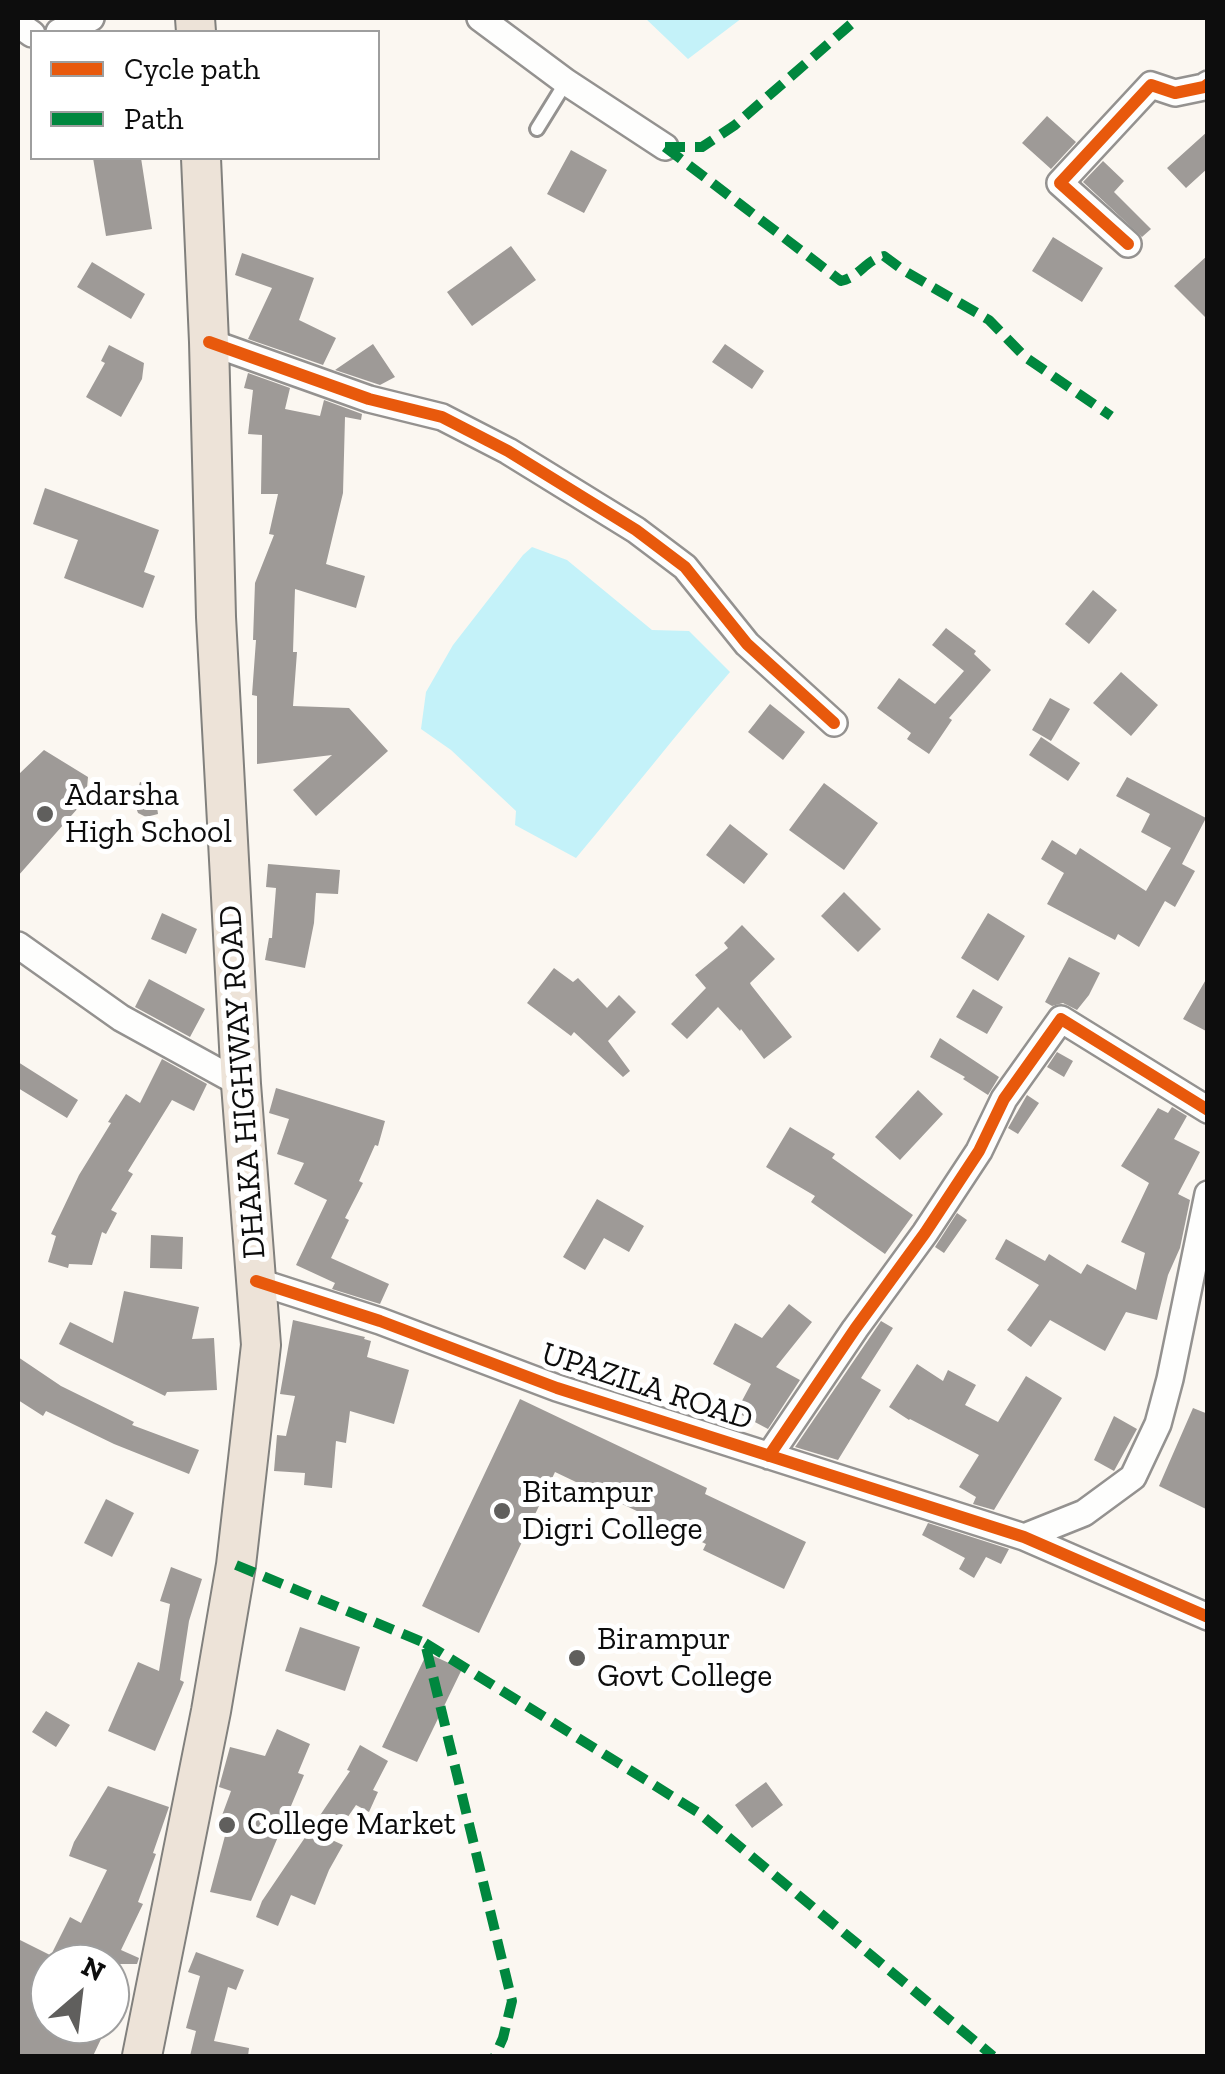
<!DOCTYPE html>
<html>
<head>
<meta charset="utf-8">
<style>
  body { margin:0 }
  #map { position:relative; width:1225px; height:2074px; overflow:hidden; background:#fbf7f1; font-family:"Zilla Slab",serif }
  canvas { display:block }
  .frame { position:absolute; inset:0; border:20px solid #0d0d0d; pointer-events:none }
  .legend { position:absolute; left:30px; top:30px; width:350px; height:130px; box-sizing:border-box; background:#fff; border:2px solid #9e9e9e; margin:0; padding:12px 18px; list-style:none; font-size:30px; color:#0d0d0d }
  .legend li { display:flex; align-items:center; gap:20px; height:50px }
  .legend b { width:50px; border:2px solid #9e9e9e }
  .north { position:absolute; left:30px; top:1944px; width:100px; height:100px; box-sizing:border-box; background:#fff; border:2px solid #9e9e9e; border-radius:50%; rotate:28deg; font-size:28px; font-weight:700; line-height:40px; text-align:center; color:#0d0d0d }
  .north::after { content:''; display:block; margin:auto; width:35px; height:45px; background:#605f5d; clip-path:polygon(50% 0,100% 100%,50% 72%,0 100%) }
</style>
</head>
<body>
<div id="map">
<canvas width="1225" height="2074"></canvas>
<div class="frame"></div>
<ul class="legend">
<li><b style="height:12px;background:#e8590c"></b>Cycle path</li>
<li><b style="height:12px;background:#00873e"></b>Path</li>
</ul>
<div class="north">N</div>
</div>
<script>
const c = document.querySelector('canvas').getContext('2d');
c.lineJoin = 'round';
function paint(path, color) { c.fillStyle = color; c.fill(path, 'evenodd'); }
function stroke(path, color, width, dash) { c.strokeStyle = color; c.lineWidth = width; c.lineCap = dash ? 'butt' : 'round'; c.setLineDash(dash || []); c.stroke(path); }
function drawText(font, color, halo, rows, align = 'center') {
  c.font = font + ' "Zilla Slab",serif'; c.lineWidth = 10; c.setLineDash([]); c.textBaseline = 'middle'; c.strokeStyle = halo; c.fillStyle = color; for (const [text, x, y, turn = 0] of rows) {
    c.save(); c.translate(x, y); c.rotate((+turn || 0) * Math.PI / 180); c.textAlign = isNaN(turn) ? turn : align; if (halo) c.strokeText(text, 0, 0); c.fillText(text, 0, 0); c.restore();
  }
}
const water = new Path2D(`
  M645 18H742L688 59Z
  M532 547 567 560 652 630 689 631 730 672C677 733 628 796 576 858L515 825 516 811 451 750 421 729 426 692 453 645 523 555Z`);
const building = new Path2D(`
  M1047 116 1076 142 1051 169 1022 143Z
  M1208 131V168L1186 188 1167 168Z
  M571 150 607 170 584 213 547 194Z
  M93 158H141L152 229 106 236Z
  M1103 161 1124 181 1114 192 1151 229 1142 237 1083 182Z
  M1053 237 1103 268 1082 302 1032 271Z
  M511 246 536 280 472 326 447 292Z
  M242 253 314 278 299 320 336 338 323 365 248 339 272 288 235 275Z
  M1208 255V320L1174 286Z
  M92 262 145 294 131 319 77 287Z
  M373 344 395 377 380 385 335 370Z
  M725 344 764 371 752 389 712 362Z
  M109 345 144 363 142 379 121 417 86 397 105 363 101 361Z
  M248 373 290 388 285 409 320 416 324 400 362 414 361 420 345 417 343 493 326 564 365 576 356 608 295 589 293 652H297L293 706 349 708 388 751 316 816 293 790 332 755 257 764V696L252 695 256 640H253L255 583 274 535 269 534 278 494H261L262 435 248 434 253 390 244 388Z
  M45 488 159 530 144 572 155 576 143 608 64 578 78 540 33 524Z
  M1093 590 1117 610 1089 644 1065 624Z
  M946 628 976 651 974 654 991 670 949 718 952 720 929 754 907 739 911 733 877 708 899 678 935 704 964 671 932 645Z
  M1121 672 1158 705 1131 736 1093 703Z
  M1050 698 1070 709 1051 741 1032 730Z
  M770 704 805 732 783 760 748 732Z
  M1041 737 1080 763 1068 781 1029 755Z
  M44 750 88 777 86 799 18 876V775Z
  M1127 777 1206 818 1182 864 1195 871 1175 907 1165 901 1139 947 1118 934 1115 940 1047 904 1064 873 1041 859 1052 840 1076 855 1080 848 1146 891 1171 848 1141 832 1150 814 1116 796Z
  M140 782 152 786 155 793 158 814 146 817 138 813 134 802Z
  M824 783 878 823 844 870 789 830Z
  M730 824 768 854 744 884 706 855Z
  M268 864 340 870 338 894 316 893 314 923 305 968 265 960 269 938H272L276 888 266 887Z
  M844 892 881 929 858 952 821 916Z
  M162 913 197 929 186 954 151 939Z
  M988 913 1025 936 998 981 961 958Z
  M742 925 775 959 750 983 751 985 792 1037 764 1059 741 1029 740 1031 718 1007 687 1039 671 1024 706 988 695 975 728 948 724 943Z
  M1069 957 1100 973 1089 995 1077 1010 1063 1003 1052 1006 1045 1002Z
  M554 968 573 982 578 978 607 1008 619 995 636 1012 608 1041 630 1071 623 1077 574 1032 571 1036 527 1003Z
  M1208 976V1032L1183 1019Z
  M149 979 205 1009 190 1037 135 1007Z
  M973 989 1003 1007 987 1034 956 1017Z
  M940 1038 999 1077 988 1095 963 1079 965 1077 930 1057Z
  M1057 1052 1073 1061 1064 1077 1047 1067Z
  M162 1059 207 1084 194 1111 172 1100 128 1171 133 1174 111 1210 117 1213 106 1234 102 1232 92 1265 69 1264 68 1268 48 1262 56 1236 51 1234 79 1175 111 1123 108 1122 126 1094 140 1103Z
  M18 1062 78 1100 67 1118 18 1088Z
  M276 1088 385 1121 378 1146 375 1145 359 1181 363 1183 345 1218 349 1220 331 1258 389 1284 380 1304 332 1289 335 1283 296 1265 327 1200 294 1184 304 1163 277 1154 289 1119 269 1113Z
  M918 1090 943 1114 900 1160 875 1137Z
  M1027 1095 1039 1103 1018 1134 1008 1128Z
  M1172 1107 1187 1116 1174 1139 1200 1152 1178 1194 1190 1200 1180 1248 1168 1275 1157 1320 1126 1312 1105 1351 1050 1320 1031 1347 1007 1330 1039 1285 995 1259 1006 1239 1045 1261 1049 1254 1081 1274 1087 1264 1136 1290 1145 1253 1121 1242 1149 1183 1121 1166 1158 1108 1168 1113Z
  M790 1127 835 1154 832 1158 913 1215 885 1254 811 1202 815 1196 766 1167Z
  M597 1199 644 1226 629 1252 604 1238 585 1270 563 1257Z
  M957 1213 967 1220 944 1253 935 1247Z
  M151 1235 183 1237 182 1269 150 1268Z
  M124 1291 199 1307 192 1339 214 1338 217 1390 167 1392 165 1396 59 1344 70 1322 113 1343Z
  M789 1304 812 1322 776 1367 800 1380 768 1429 736 1412 751 1384 713 1364 735 1323 762 1338Z
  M293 1320 365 1337 364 1339 371 1341 367 1357 409 1370 394 1424 350 1411 346 1443 336 1441 332 1488 304 1485 305 1473 274 1471 277 1435 286 1436 295 1396 280 1394Z
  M881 1321 893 1328 861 1378 881 1390 838 1460 795 1447Z
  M18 1357 61 1386 134 1422 132 1425 199 1450 189 1474 114 1444 46 1411 43 1416 18 1400Z
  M917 1364 943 1381 948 1370 976 1385 965 1405 998 1422 1026 1376 1062 1398 994 1510 973 1504 976 1497 959 1487 979 1455 910 1419 909 1420 889 1407Z
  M520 1399 707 1488 705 1494 806 1542 784 1589 703 1550 706 1544 555 1472 479 1633 422 1606Z
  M1193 1408 1208 1414V1510L1159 1486Z
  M1114 1416 1137 1429 1114 1471 1094 1460Z
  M106 1499 134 1513 112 1557 84 1543Z
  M928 1523 1009 1549 1001 1564 986 1557 974 1578 959 1569 965 1558 922 1535Z
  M171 1567 202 1579 189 1621 180 1680 184 1682 155 1751 108 1731 138 1662 159 1671 170 1604 160 1601Z
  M300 1627 360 1647 345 1691 285 1671Z
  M427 1653 462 1669 417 1762 382 1747Z
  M46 1711 70 1725 56 1747 32 1732Z
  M277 1729 310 1744 298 1773 304 1775 251 1901 210 1892 226 1832 217 1829 231 1791 219 1787 230 1747 265 1756Z
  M360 1745 388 1761 373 1790 378 1792 369 1812 356 1805 332 1840 343 1845 329 1870 315 1905 291 1895 278 1926 256 1917 262 1901 350 1771 347 1770Z
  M766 1782 783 1805 752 1828 735 1805Z
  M108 1786 169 1807 153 1853 156 1854 138 1902 143 1904 121 1950 139 1958 137 1964H50V1997L43 2012 50 2016V2024H105L101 2039 93 2056H18V1939L50 1955V1957L70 1917 81 1923 107 1870 69 1856 74 1842Z
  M196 1952 244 1970 236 1990 228 1987 214 2041 249 2048 248 2056H190L196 2031 186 2028 200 1976 188 1972Z`);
const lane = new Path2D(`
  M537 129 566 82`);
const street = new Path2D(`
  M480 18 566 82 665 147
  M18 24 32 34
  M59 32 91 18
  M1128 244 1060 183 1151 85 1175 93 1204 87 1208 84
  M209 342 369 399 442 417 508 451 636 530 685 567 747 644 834 723
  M18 945 121 1018 241 1084
  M256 1281 380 1321 557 1388 1024 1537 1208 1617
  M769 1456 855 1329 925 1233 979 1151 1004 1099 1061 1019 1208 1110
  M1024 1537 1084 1513 1133 1477 1158 1424 1170 1379 1208 1194`);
const primary = new Path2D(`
  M195 18 196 32
  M142 2056 211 1711 236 1565 261 1345 241 1084 216 617 209 342 201 158`);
const quiet = new Path2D(`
  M665 147 841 281C861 276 864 261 884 256L903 270 989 320 1025 357 1111 416
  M665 147H702L735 125 858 18
  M236 1565 425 1643 512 2001 503 2038 495 2056
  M425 1643 699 1813 993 2056`);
const cycleway = new Path2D(`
  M1128 244 1060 183 1151 85 1175 93 1204 87 1208 84
  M209 342 369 399 442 417 508 451 636 530 685 567 747 644 834 723
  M256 1281 380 1321 557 1388 1024 1537 1208 1617
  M769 1456 855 1329 925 1233 979 1151 1004 1099 1061 1019 1208 1110`);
const markers = [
  [45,814,10,"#605f5d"],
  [502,1511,10,"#605f5d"],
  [577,1658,10,"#605f5d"],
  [227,1825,10,"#605f5d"]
];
const poiNames = [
  ["Adarsha",65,796],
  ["High School",65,833],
  ["Bitampur",522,1493],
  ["Digri College",522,1530],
  ["Birampur",597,1640],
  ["Govt College",597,1677],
  ["College Market",247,1825]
];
const streetNames = [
  ["DHAKA HIGHWAY ROAD",243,1082,-94],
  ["UPAZILA ROAD",647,1387,18]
];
paint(water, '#c4f2f9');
paint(building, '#9e9a97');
stroke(lane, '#949290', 18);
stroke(street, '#949290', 30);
stroke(primary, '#81807d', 42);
stroke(lane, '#fefefd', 12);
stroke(street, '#fefefd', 25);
stroke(primary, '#ede3d8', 38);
stroke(quiet, '#00873e', 10, [20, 10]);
stroke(cycleway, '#e8590c', 12);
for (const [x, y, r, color] of markers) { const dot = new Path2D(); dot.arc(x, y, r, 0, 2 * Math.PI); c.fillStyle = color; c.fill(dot); stroke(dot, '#fff', 4); }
drawText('32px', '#0d0d0d', '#fff', poiNames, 'left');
drawText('32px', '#0d0d0d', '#fff', streetNames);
</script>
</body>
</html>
